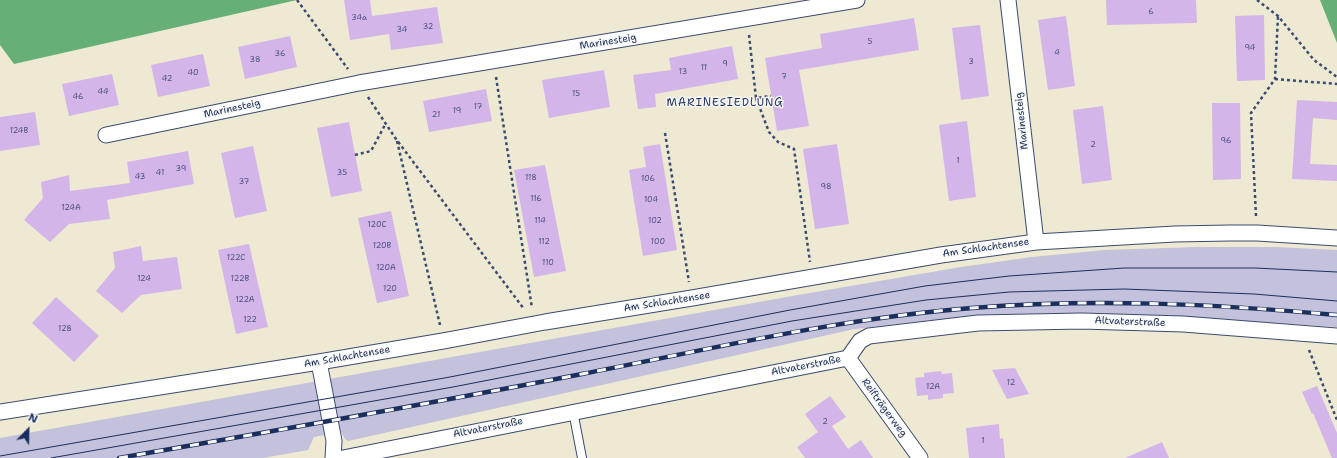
<!DOCTYPE html>
<html>
<head>
<meta charset="utf-8">
<style>
  body { margin:0 }
  #map { position:relative; width:1337px; height:458px; overflow:hidden; background:#eee9d2; font-family:"Shantell Sans",sans-serif }
  canvas { display:block }
  .north { position:absolute; left:8px; top:410px; width:40px; height:40px; -webkit-text-stroke:3px #f6f6f2; paint-order:stroke; rotate:23deg; font-size:11px; font-weight:700; line-height:16px; text-align:center; color:#1b2f5e }
  .north::after { content:''; display:block; margin:auto; width:14px; height:18px; background:#1b2f5e; clip-path:polygon(50% 0,100% 100%,50% 72%,0 100%) }
</style>
</head>
<body>
<div id="map">
<canvas width="1337" height="458"></canvas>
<div class="north">N</div>
</div>
<script>
const c = document.querySelector('canvas').getContext('2d');
c.lineJoin = 'round';
function paint(path, color) { c.fillStyle = color; c.fill(path, 'evenodd'); }
function stroke(path, color, width, dash) { c.strokeStyle = color; c.lineWidth = width; c.lineCap = dash ? 'butt' : 'round'; c.setLineDash(dash || []); c.stroke(path); }
function drawText(font, color, halo, rows, align = 'center') {
  c.font = font + ' "Shantell Sans",sans-serif'; c.lineWidth = 3; c.setLineDash([]); c.textBaseline = 'middle'; c.strokeStyle = halo; c.fillStyle = color; for (const [text, x, y, turn = 0] of rows) {
    c.save(); c.translate(x, y); c.rotate((+turn || 0) * Math.PI / 180); c.textAlign = isNaN(turn) ? turn : align; if (halo) c.strokeText(text, 0, 0); c.fillText(text, 0, 0); c.restore();
  }
}
const industrial = new Path2D(`
  M1197 247H1276L1337 250V327L1158 316 1081 313 976 315 855 329 348 441 345 439 341 432 314 437 308 450 263 458H0V438L798 295 961 267 1032 257 1104 250Z`);
const forest = new Path2D(`
  M0 0H297L14 64 0 45Z
  M1320 0H1337V43Z`);
const building = new Path2D(`
  M344 0H370L372 16 437 7 443 43 391 50 389 34 350 40Z
  M1106 0H1196L1197 23 1107 25Z
  M1264 15 1265 80 1237 81 1235 16Z
  M1066 16 1075 86 1048 90 1038 20Z
  M914 18 919 50 799 70 809 126 777 131 765 58 822 48 820 34Z
  M980 25 989 96 961 100 952 28Z
  M290 36 297 67 245 79 238 47Z
  M732 46 738 79 655 94 656 107 638 109 633 75 671 70 669 58Z
  M203 54 210 86 158 97 151 65Z
  M604 70 610 107 549 118 542 80Z
  M112 74 119 105 69 116 62 84Z
  M486 89 492 121 429 132 423 101Z
  M1297 100 1337 102V120L1313 118 1310 164 1337 165V181L1292 179Z
  M1212 103H1240L1241 179 1213 180Z
  M1103 106 1112 180 1082 184 1073 110Z
  M35 112 40 145 0 151V117Z
  M967 121 976 197 949 201 939 125Z
  M349 122 362 191 331 197 317 128Z
  M660 144 677 250 643 256 629 170 646 167 643 147Z
  M837 144 849 224 815 229 803 149Z
  M253 146 267 211 235 218 221 153Z
  M188 151 194 184 107 200 110 219 69 224 50 242 24 220 43 198 41 182 69 175 70 191 130 183 127 162Z
  M545 165 566 271 534 277 514 170Z
  M391 211 409 296 377 303 358 218Z
  M249 244 268 327 236 334 218 250Z
  M141 246 143 261 177 257 182 289 141 295 122 313 96 291 115 268 113 252Z
  M56 297 99 336 74 362 32 323Z
  M1015 368 1029 394 1007 399 992 370Z
  M941 371 942 374 952 373 954 393 943 394V398L928 400V395L917 396 915 378 924 377V373Z
  M1317 386 1337 433V458H1332L1313 413 1312 414 1302 392Z
  M830 396 846 417 832 426 848 449 861 440 873 458H805L797 447 818 432 805 414Z
  M999 424 1000 439 1003 438 1005 458H969L966 428Z
  M1162 442 1169 458H1125Z`);
const path = new Path2D(`
  M297 0 348 69
  M1257 0 1278 16 1314 60 1337 77
  M749 35 756 98 771 96
  M496 77 532 308
  M1275 79 1337 84
  M368 97 396 139 524 309
  M756 98 769 132 778 142 794 149 810 262
  M665 133 689 282
  M397 141 440 325
  M355 155 371 151 386 123
  M1256 216 1251 113 1275 79 1278 16
  M1309 350 1337 420`);
const service = new Path2D(`
  M573 411 582 458`);
const minor = new Path2D(`
  M1008 0 1036 242
  M106 135 359 83 857 0
  M848 358 920 458
  M319 362 334 441 333 458
  M0 412 319 362 443 341 545 322 692 298 941 255 1036 242 1175 234 1230 233H1257L1337 238
  M343 458 848 358 860 341 869 336 978 323 1082 321 1183 324 1337 336`);
const tram = new Path2D(`
  M0 456 450 377 790 310 925 286 1009 276 1124 268H1255L1337 272
  M51 458 453 387 792 321 926 300 1009 292 1124 289 1254 294 1337 301`);
const rail = new Path2D(`
  M119 458C274 431 428 404 582 374 711 349 841 318 972 308 1095 298 1215 304 1337 315`);
const numberNames = [
  ["6",1151,12],
  ["34a",359,18],
  ["32",428,27],
  ["34",402,30],
  ["5",870,42],
  ["94",1250,48],
  ["4",1057,53],
  ["36",280,54],
  ["38",255,60],
  ["3",971,62],
  ["9",725,64],
  ["11",704,68],
  ["13",683,72],
  ["40",193,73],
  ["7",784,77],
  ["42",167,79],
  ["44",103,92],
  ["15",576,94],
  ["46",78,97],
  ["17",478,107],
  ["19",457,111],
  ["21",436,115],
  ["124B",19,131],
  ["96",1226,141],
  ["2",1093,145],
  ["1",958,161],
  ["39",181,169],
  ["41",160,173],
  ["35",342,173],
  ["43",140,177],
  ["118",531,178],
  ["106",648,179],
  ["37",244,182],
  ["98",826,187],
  ["116",536,199],
  ["104",651,200],
  ["124A",71,208],
  ["114",540,221],
  ["102",655,221],
  ["120C",377,225],
  ["112",544,242],
  ["100",658,242],
  ["120B",382,246],
  ["122C",236,258],
  ["110",548,263],
  ["120A",386,268],
  ["124",144,279],
  ["122B",240,279],
  ["120",390,289],
  ["122A",245,300],
  ["122",250,320],
  ["128",65,329],
  ["12",1011,383],
  ["12A",933,387],
  ["2",825,422],
  ["1",983,441]
];
const streetNames = [
  ["Marinesteig",608,42,-9],
  ["Marinesteig",232,109,-12],
  ["Marinesteig",1022,121,-96],
  ["Am Schlachtensee",986,248,-8],
  ["Am Schlachtensee",667,302,-9],
  ["Altvaterstraße",1130,322,2],
  ["Am Schlachtensee",347,357,-10],
  ["Altvaterstraße",806,366,-11],
  ["Reifträgerweg",884,408,54],
  ["Altvaterstraße",488,428,-11]
];
const neighbourhoodNames = [
  ["MARINESIEDLUNG",725,103]
];
paint(industrial, '#c3c1db');
paint(forest, '#66af75');
paint(building, '#d3b5e9');
stroke(service, '#3b4b6f', 10);
stroke(minor, '#3b4b6f', 17);
stroke(path, '#3b4b6f', 2.5, [3, 3]);
stroke(service, '#fff', 8);
stroke(minor, '#fff', 15);
stroke(tram, '#1b2f5e', 1);
stroke(rail, '#1b2f5e', 4.5);
stroke(rail, '#f6f6f2', 3, [9]);
drawText('8px', '#495081', null, numberNames);
drawText('10px', '#1b2f5e', '#f6f6f2', streetNames);
c.letterSpacing = '1px';
drawText('11px', '#1b2f5e', '#f6f6f2', neighbourhoodNames);
c.letterSpacing = '0px';
</script>
</body>
</html>
